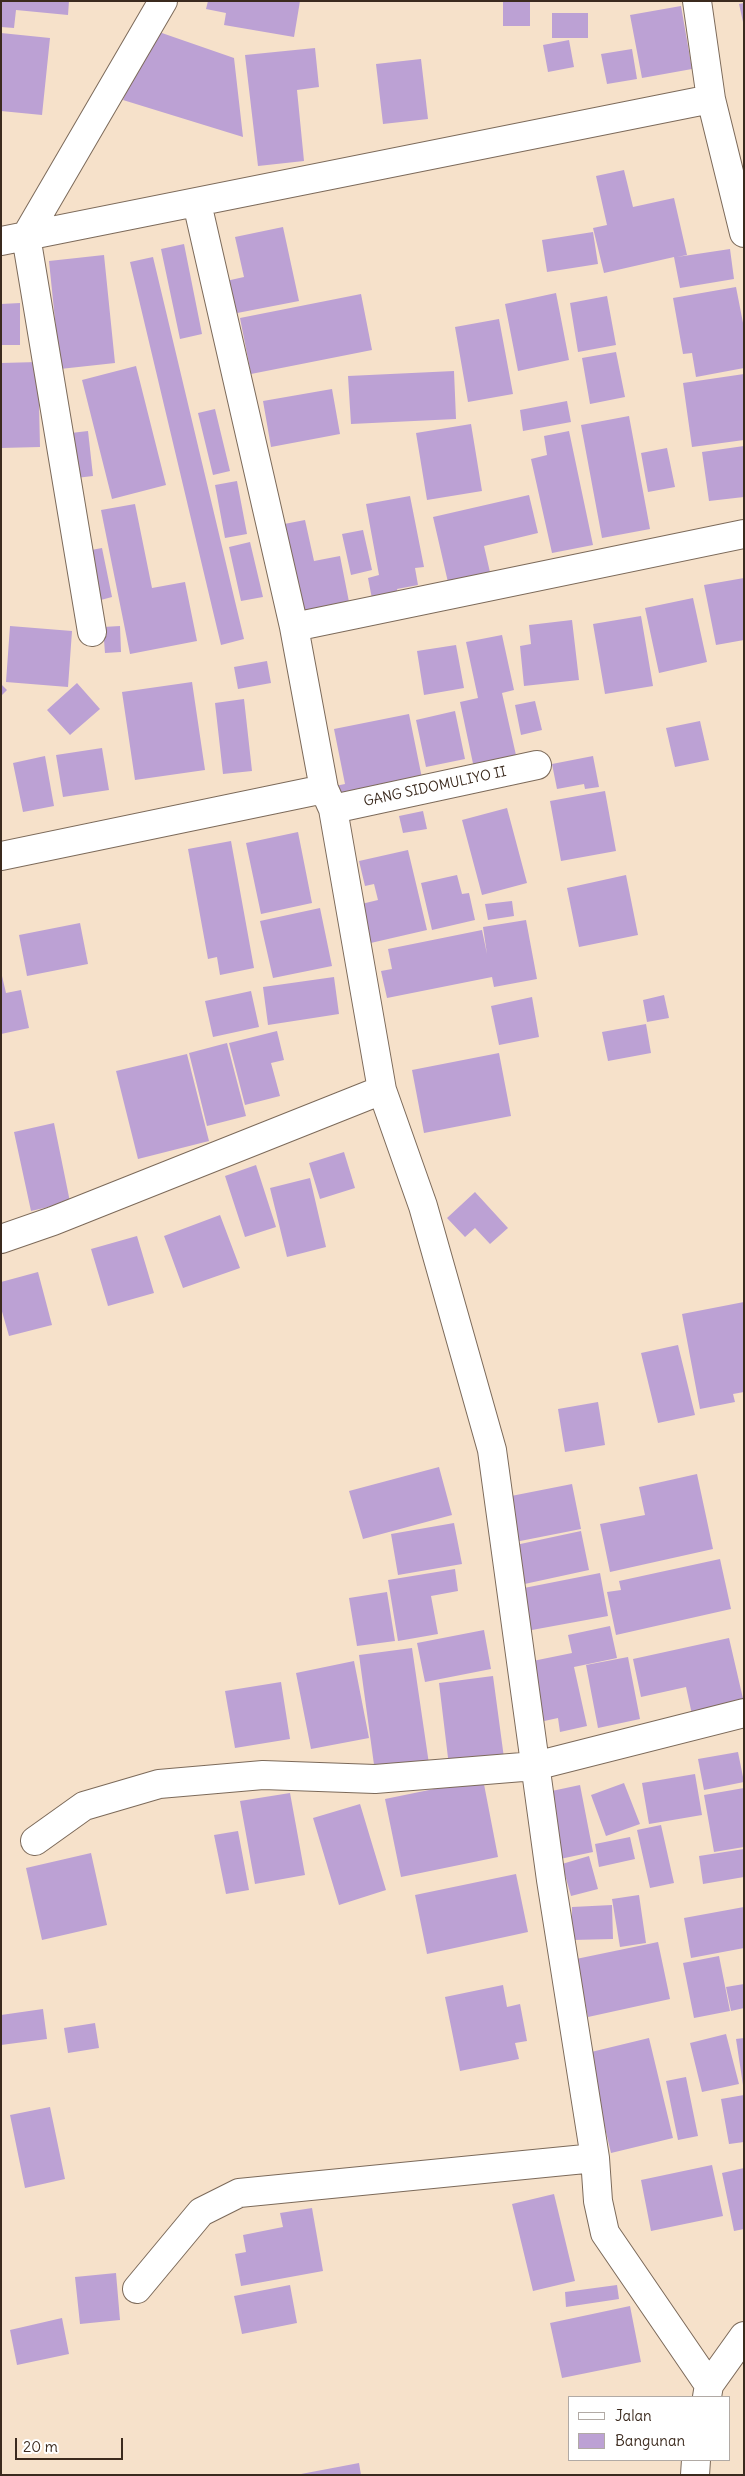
<!DOCTYPE html>
<html>
<head>
<meta charset="utf-8">
<style>
  body { margin:0 }
  #map { position:relative; width:745px; height:2476px; overflow:hidden; background:#f6e1ca; font-family:Delius,sans-serif }
  canvas { display:block }
  .frame { position:absolute; inset:0; border:2px solid #3b2a1e; pointer-events:none }
  .legend { position:absolute; left:568px; top:2396px; width:162px; height:65px; box-sizing:border-box; background:#fff; border:1px solid #b1aaa5; margin:0; padding:6px 9px; list-style:none; font-size:15px; color:#3b2a1e }
  .legend li { display:flex; align-items:center; gap:10px; height:25px }
  .legend b { width:25px; border:1px solid #b1aaa5 }
  .scale { position:absolute; left:15px; top:2438px; width:108px; height:22px; box-sizing:border-box; border:2px solid #3b2a1e; border-top:0; padding-left:6px; font-size:15px; line-height:18px; white-space:nowrap; color:#3b2a1e; -webkit-text-stroke:4px #fff; paint-order:stroke }
</style>
</head>
<body>
<div id="map">
<canvas width="745" height="2476"></canvas>
<div class="frame"></div>
<ul class="legend">
<li><b style="height:6px;background:#fff"></b>Jalan</li>
<li><b style="height:14px;background:#bca1d4"></b>Bangunan</li>
</ul>
<div class="scale">20 m</div>
</div>
<script>
const c = document.querySelector('canvas').getContext('2d');
c.lineJoin = 'round';
function paint(path, color) { c.fillStyle = color; c.fill(path, 'evenodd'); }
function stroke(path, color, width, dash) { c.strokeStyle = color; c.lineWidth = width; c.lineCap = dash ? 'butt' : 'round'; c.setLineDash(dash || []); c.stroke(path); }
function drawText(font, color, halo, rows, align = 'center') {
  c.font = font + ' Delius,sans-serif'; c.lineWidth = 4; c.setLineDash([]); c.textBaseline = 'middle'; c.strokeStyle = halo; c.fillStyle = color; for (const [text, x, y, turn = 0] of rows) {
    c.save(); c.translate(x, y); c.rotate((+turn || 0) * Math.PI / 180); c.textAlign = isNaN(turn) ? turn : align; if (halo) c.strokeText(text, 0, 0); c.fillText(text, 0, 0); c.restore();
  }
}
const building = new Path2D(`
  M1 1H69L68 15 16 10 14 28 1 27Z
  M208 1H300L294 37 224 25 226 13 206 9Z
  M503 1H530V26H503Z
  M744 3V22H743L739 4Z
  M681 6 692 69 642 78 630 15Z
  M552 13H588V38H552Z
  M159 32 234 58 243 137 123 100 143 47Z
  M1 33 50 38 42 115 1 111Z
  M569 40 574 67 548 72 543 45Z
  M315 48 319 87 297 90 304 161 258 166 245 55Z
  M632 49 637 79 607 84 601 54Z
  M421 59 428 119 383 124 376 64Z
  M624 170 633 207 674 198 687 255 677 257 730 249 734 279 680 288 674 257 604 273 593 228 607 225 596 176Z
  M283 227 299 301 232 314 226 281 244 277 235 237Z
  M593 232 598 264 547 272 542 240Z
  M184 244 202 334 180 339 161 249Z
  M104 255 115 363 60 369 49 261Z
  M153 257 244 639 221 645 130 262Z
  M736 287 744 328V368L696 377 692 353 683 354 673 298Z
  M556 293 569 360 518 371 505 304Z
  M361 294 372 350 251 374 240 318Z
  M607 296 616 345 578 352 570 303Z
  M20 303V345H1V304Z
  M499 319 513 394 468 402 455 327Z
  M616 352 625 397 590 404 582 358Z
  M38 362 40 447 1 448V363Z
  M136 366 166 485 112 499 82 380Z
  M454 371 456 419 351 424 348 376Z
  M744 374V440L692 447 683 383Z
  M332 389 340 434 271 447 263 401Z
  M567 401 571 422 523 431 520 410Z
  M215 409 230 471 213 475 198 413Z
  M629 416 650 529 602 538 581 425Z
  M471 424 482 491 427 500 416 433Z
  M88 431 93 476 76 478 71 433Z
  M569 431 593 545 552 553 531 459 547 455 544 436Z
  M744 446V497L709 501 702 452Z
  M667 448 675 487 648 492 641 453Z
  M237 481 247 534 225 538 215 485Z
  M529 495 538 533 484 546 492 581 450 591 433 517Z
  M410 496 424 567 415 568 418 585 397 589 400 604 374 609 368 578 379 575 366 504Z
  M135 504 152 588 185 582 197 641 130 654 101 510Z
  M305 520 314 561 340 556 351 612 293 623 274 526Z
  M363 530 372 570 351 575 342 534Z
  M250 542 263 597 241 601 229 547Z
  M102 548 112 597 97 601 86 551Z
  M744 578V640L716 645 704 585Z
  M693 598 707 662 659 673 645 608Z
  M641 616 653 686 605 694 593 624Z
  M572 620 579 680 524 686 520 646 531 644 529 625Z
  M10 626 72 631 68 687 6 682Z
  M120 626 121 652 105 653 103 627Z
  M502 635 514 690 502 693 518 764 475 773 460 702 478 698 466 642Z
  M456 645 464 688 424 695 417 651Z
  M267 661 271 683 238 689 234 667Z
  M192 682 205 770 135 780 122 692Z
  M77 683 100 709 70 735 47 710Z
  M1 684 7 690 1 696Z
  M244 699 252 771 223 774 215 703Z
  M535 701 542 730 521 735 515 705Z
  M455 711 465 759 426 767 416 720Z
  M409 714 424 788 339 805 335 786 345 784 334 729Z
  M700 721 709 760 675 767 666 728Z
  M102 748 109 790 63 797 56 755Z
  M45 756 54 806 23 812 13 763Z
  M593 756 599 787 585 789 584 784 557 789 552 764Z
  M605 791 616 851 561 861 550 801Z
  M507 808 527 883 482 895 462 820Z
  M423 811 427 829 403 833 399 816Z
  M298 832 312 903 261 914 246 843Z
  M231 841 254 968 220 975 217 957 208 959 188 849Z
  M408 850 427 930 362 945 353 906 378 900 374 884 365 886 359 861Z
  M457 875 462 894 469 893 475 920 432 930 421 883Z
  M626 875 638 935 579 947 567 888Z
  M512 901 514 916 488 920 485 904Z
  M320 908 332 966 273 978 260 921Z
  M526 920 537 979 494 987 492 977 387 998 381 971 392 969 388 949 482 930 487 954 483 927Z
  M80 923 88 964 27 976 19 935Z
  M2 976 6 993 21 990 29 1028 1 1034Z
  M334 977 339 1014 268 1025 263 987Z
  M251 991 259 1027 213 1037 205 1001Z
  M664 995 669 1018 647 1022 643 1000Z
  M532 997 539 1037 499 1045 491 1006Z
  M646 1024 651 1053 608 1061 602 1032Z
  M277 1031 284 1060 271 1063 280 1096 245 1105 229 1043Z
  M227 1043 246 1116 207 1126 189 1053Z
  M499 1053 511 1116 424 1133 412 1070Z
  M187 1054 209 1141 138 1159 116 1071Z
  M54 1123 70 1202 31 1211 14 1132Z
  M344 1152 355 1188 320 1199 309 1163Z
  M256 1165 276 1227 245 1237 225 1176Z
  M310 1178 326 1247 287 1257 270 1188Z
  M475 1192 508 1228 490 1244 475 1228 465 1237 447 1218Z
  M220 1215 240 1268 183 1288 164 1236Z
  M137 1236 154 1293 108 1306 91 1249Z
  M38 1272 52 1325 9 1336 1 1308V1282Z
  M744 1302V1392L733 1394 735 1402 700 1409 682 1314Z
  M678 1345 695 1415 658 1423 641 1353Z
  M598 1402 605 1445 565 1452 558 1409Z
  M439 1467 452 1515 363 1539 349 1491Z
  M697 1474 713 1549 610 1572 600 1524 645 1515 639 1487Z
  M572 1484 581 1529 510 1543 501 1498Z
  M454 1523 462 1564 398 1575 391 1534Z
  M581 1531 589 1570 520 1585 511 1546Z
  M720 1559 731 1609 616 1635 607 1592 621 1590 619 1581Z
  M455 1569 458 1591 431 1596 438 1634 398 1641 388 1580Z
  M600 1573 608 1616 521 1632 524 1588Z
  M387 1592 395 1641 357 1646 349 1598Z
  M610 1626 617 1658 574 1667 587 1726 560 1732 558 1718 535 1723 523 1663 572 1653 568 1635Z
  M484 1630 491 1669 425 1682 417 1643Z
  M729 1638 744 1703 693 1719 686 1687 641 1697 633 1659Z
  M412 1648 429 1764 375 1772 359 1655Z
  M628 1657 640 1719 598 1728 586 1665Z
  M354 1661 369 1738 311 1749 296 1673Z
  M493 1676 504 1758 449 1766 439 1683Z
  M281 1682 290 1739 235 1748 225 1691Z
  M738 1752 744 1782 704 1790 698 1759Z
  M695 1774 702 1815 649 1824 642 1783Z
  M483 1779 498 1857 401 1877 385 1799Z
  M624 1783 640 1824 606 1836 591 1795Z
  M580 1785 593 1852 560 1859 547 1792Z
  M744 1788V1847L714 1852 704 1795Z
  M290 1793 305 1875 255 1884 240 1801Z
  M360 1804 386 1890 339 1905 313 1818Z
  M661 1825 674 1883 650 1888 637 1830Z
  M238 1831 249 1890 226 1894 214 1835Z
  M630 1837 635 1859 599 1867 595 1844Z
  M744 1849V1877L703 1884 699 1856Z
  M91 1853 107 1925 42 1940 26 1868Z
  M589 1856 598 1889 571 1896 562 1864Z
  M516 1874 528 1932 427 1954 415 1895Z
  M639 1895 646 1943 620 1947 612 1899Z
  M612 1905 613 1939 572 1940V1907Z
  M744 1907V1948L691 1958 684 1918Z
  M658 1942 670 1999 588 2017 576 1959Z
  M719 1956 730 2011 694 2018 683 1963Z
  M744 1984V2008L731 2011 726 1987Z
  M503 1985 507 2007 520 2004 527 2041 515 2043 519 2059 460 2071 445 1997Z
  M43 2009 47 2039 1 2045V2015Z
  M95 2023 99 2048 68 2053 64 2028Z
  M726 2034 739 2084 702 2092 690 2043Z
  M649 2038 673 2138 611 2153 587 2053Z
  M744 2038V2085H743L736 2039Z
  M686 2077 698 2136 678 2140 666 2081Z
  M744 2095V2142L729 2144 721 2099Z
  M50 2107 65 2179 25 2188 10 2115Z
  M712 2165 723 2216 651 2231 641 2180Z
  M744 2168V2229L734 2231 722 2173Z
  M554 2194 575 2281 533 2291 512 2204Z
  M312 2208 323 2271 241 2286 235 2254 246 2252 243 2235 283 2227 280 2213Z
  M116 2273 120 2320 80 2324 75 2277Z
  M290 2285 297 2323 242 2334 234 2296Z
  M617 2285 619 2299 566 2307 565 2292Z
  M630 2306 641 2362 562 2378 550 2323Z
  M62 2318 69 2354 17 2365 10 2330Z
  M359 2463 361 2475H301V2474Z`);
const minor = new Path2D(`
  M697 1 711 99 744 233
  M1 241 711 99
  M294 627 744 534
  M92 632 26 236 163 1
  M333 809 537 765
  M1 856 324 789
  M382 1090 423 1206 492 1450 551 1880 595 2158 598 2201 605 2233 709 2385
  M1 1239 53 1221 382 1090 333 809 324 789 294 627 197 203
  M35 1841 84 1806 159 1784 263 1775 375 1779 535 1766 744 1713
  M137 2289 201 2212 239 2193 595 2158
  M707 2397 709 2385 744 2336
  M695 2475 696 2460`);
const streetNames = [
  ["GANG SIDOMULIYO II",435,787,-12]
];
paint(building, '#bca1d4');
stroke(minor, '#7c6a5a', 30);
stroke(minor, '#fff', 28);
drawText('14px', '#3b2a1e', '#fff', streetNames);
</script>
</body>
</html>
